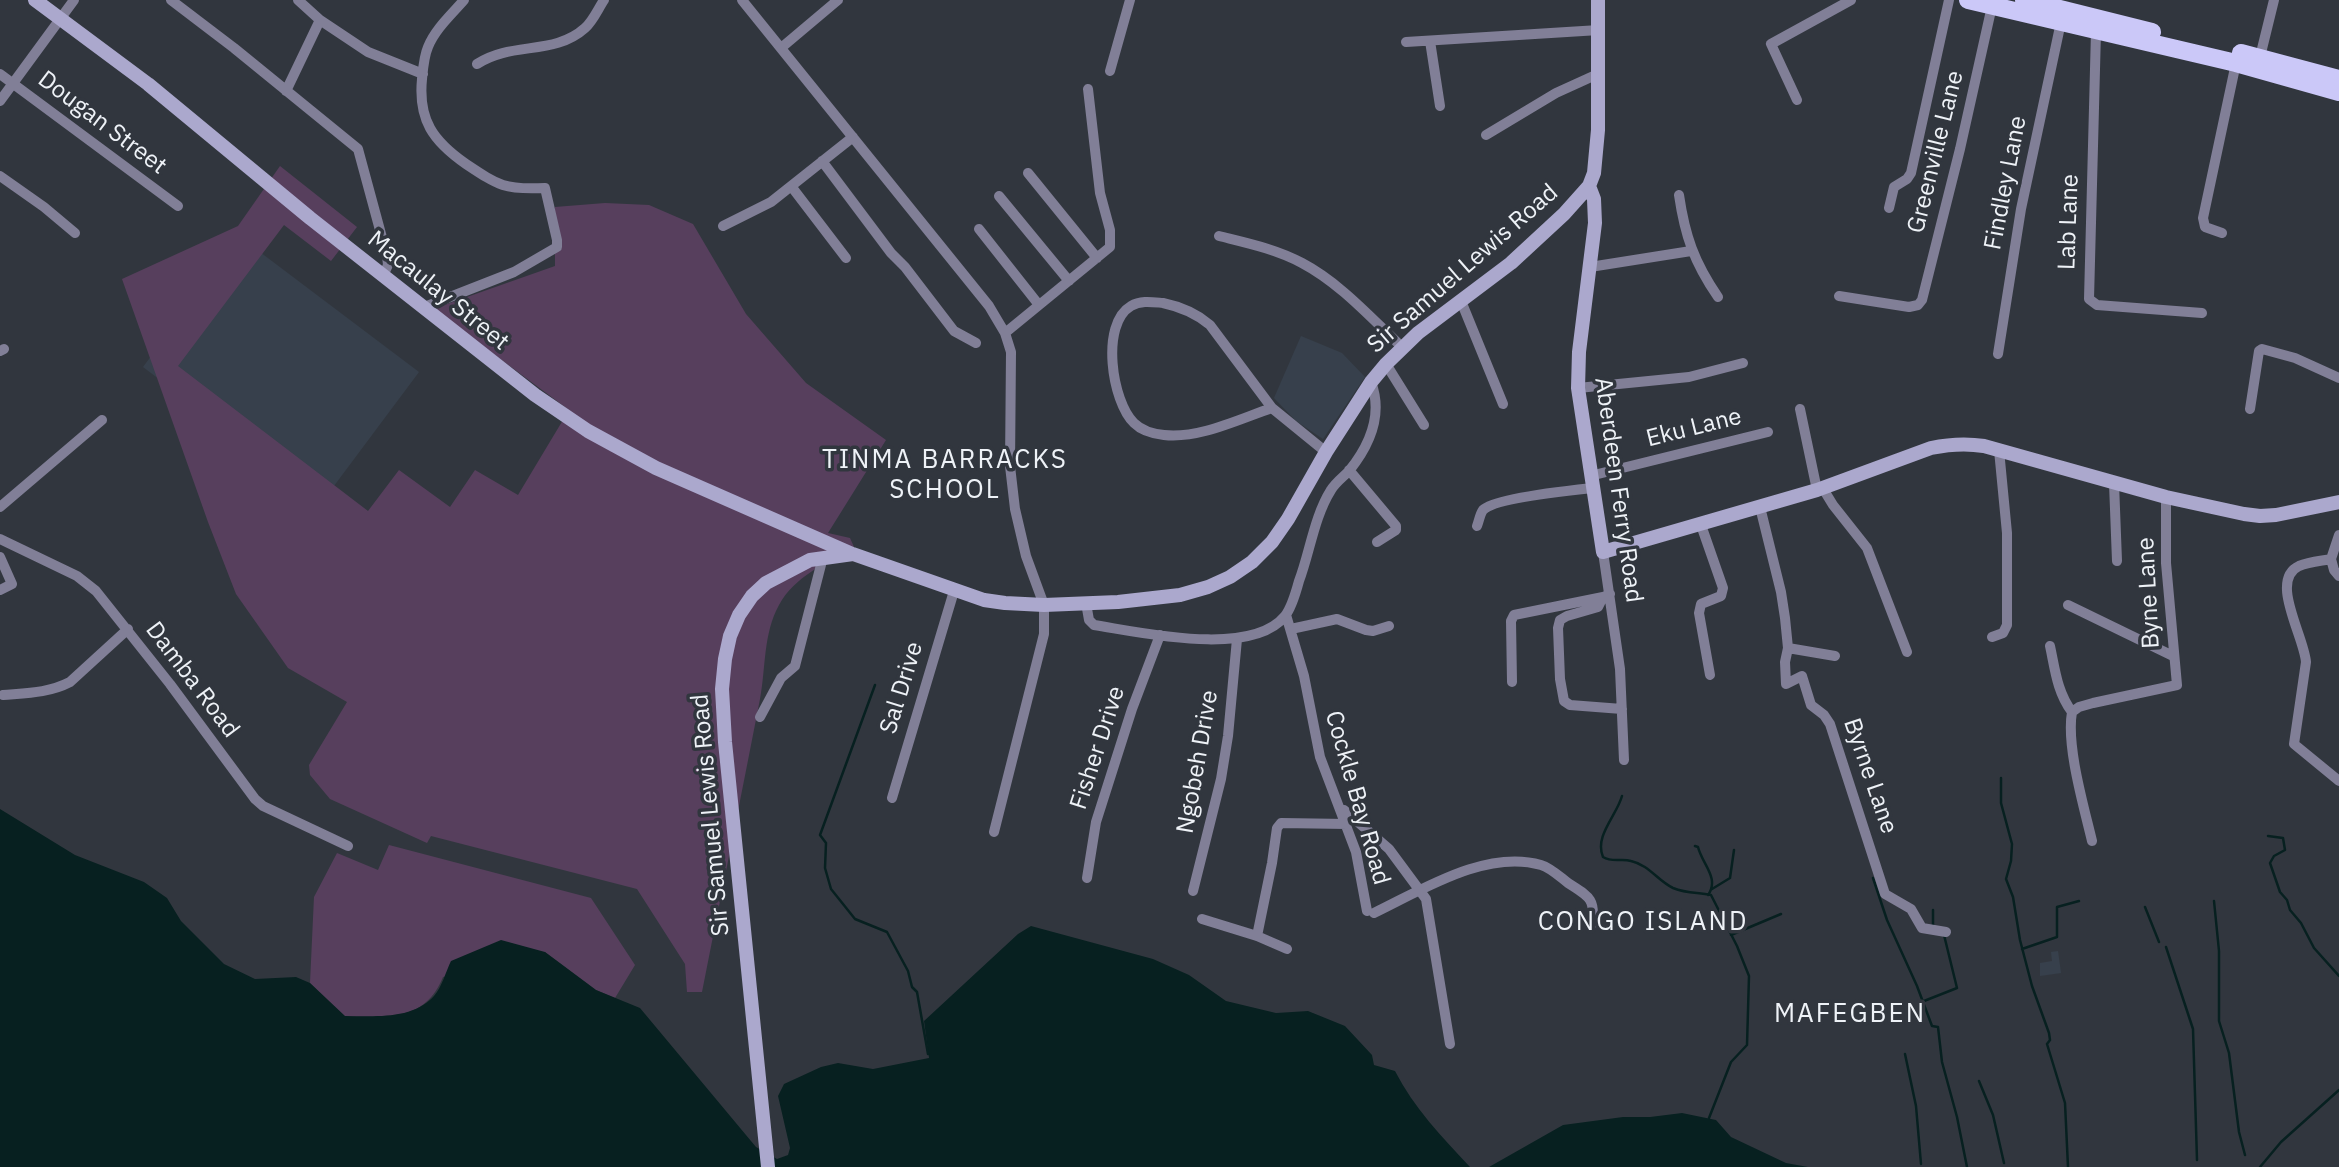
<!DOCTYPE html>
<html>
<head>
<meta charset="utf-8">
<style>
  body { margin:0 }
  canvas { display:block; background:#31363e }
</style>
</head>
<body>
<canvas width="2339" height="1167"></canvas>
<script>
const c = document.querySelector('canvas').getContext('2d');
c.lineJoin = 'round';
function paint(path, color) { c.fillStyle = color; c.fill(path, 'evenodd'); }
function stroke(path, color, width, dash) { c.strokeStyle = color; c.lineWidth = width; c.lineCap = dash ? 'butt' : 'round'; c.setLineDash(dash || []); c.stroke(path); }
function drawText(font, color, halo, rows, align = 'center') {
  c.font = font + ' "IBM Plex Sans",sans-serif'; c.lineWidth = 7; c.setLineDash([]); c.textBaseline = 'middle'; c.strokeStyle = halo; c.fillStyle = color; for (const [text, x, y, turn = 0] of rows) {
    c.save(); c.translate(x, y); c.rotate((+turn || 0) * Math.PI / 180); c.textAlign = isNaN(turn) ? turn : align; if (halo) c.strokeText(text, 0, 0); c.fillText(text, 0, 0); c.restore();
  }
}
const built = new Path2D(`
  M240 237 419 372 322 502 143 367Z
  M1301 336 1342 353 1365 377 1323 439 1296 421 1274 398Z
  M2058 951 2061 973 2040 976V963L2052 961 2051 952Z`);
const green = new Path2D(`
  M280 166 357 227 331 261 284 225 178 366 368 511 399 470 450 507 475 470 518 495 569 410 433 309 555 266V207L605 203 649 205 693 224 746 314 806 383 886 440 828 533 850 538 854 547C827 562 794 577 779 605 763 634 766 668 760 699 741 797 721 895 702 992H687L685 964 637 889 431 836 427 843 330 799 310 775 309 765 347 702 288 668 236 594 208 522 122 279 238 226Z
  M389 845 591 898 635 965 615 998 596 990 545 952 443 977C425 1022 388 1016 345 1017L310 983 314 897 337 853 378 870Z`);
const water = new Path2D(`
  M0 809 75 855 144 882 167 898 181 921 224 964 255 979 296 977 310 983 345 1016C375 1016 412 1020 434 996 442 987 446 971 451 961L501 940 545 952 596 990 640 1008 756 1147 777 1159 788 1155 790 1148 778 1096 784 1084 821 1067 838 1063 873 1069 929 1058 924 1021 1018 934 1031 926 1153 959 1189 975 1226 1001 1276 1013 1308 1011 1345 1026 1372 1055 1374 1065 1395 1071C1414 1108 1442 1137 1470 1167H0Z
  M1682 1113 1716 1120 1731 1137 1786 1163 1808 1167H1489L1563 1125 1623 1117H1650Z`);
const stream = new Path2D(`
  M875 685 820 835 826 843 825 868 831 889 855 919 887 932 908 971 912 987 917 992 928 1054
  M2001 778V803L2012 844 2011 861 2006 879 2013 897 2020 940 2032 986 2049 1033 2050 1040 2047 1044 2065 1103 2068 1167
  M1622 796C1617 815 1594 836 1603 857 1613 863 1621 858 1631 861 1649 865 1658 881 1673 888 1688 894 1698 892 1711 895L1737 946 1749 976 1747 1045 1731 1062 1709 1118
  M2268 836 2283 838 2285 850 2274 856 2270 863 2280 892 2287 900 2290 910 2301 923 2314 948 2339 976
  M1695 846 1698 847C1702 864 1720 878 1708 895
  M1873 878 1887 920 1917 986 1932 1026 1938 1027 1942 1062 1957 1117 1967 1167
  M1712 889 1730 878 1734 850
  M2214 901 2219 951V1021L2229 1053 2239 1132 2245 1155
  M2145 907 2159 942
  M1933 910V927
  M1731 935 1781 914
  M2166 947 2193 1029 2197 1160
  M2022 949 2057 937V907L2079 901
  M1924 1001 1957 988 1944 935
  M1905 1054 1916 1106 1921 1164
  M1979 1081 1993 1115 2004 1163
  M2260 1167 2281 1142 2339 1090`);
const street = new Path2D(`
  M171 0 234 48 358 149 387 256 388 265 383 276
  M298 0 320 20 368 52 423 74
  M742 0 989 306 1005 333 1011 352 1010 466 1015 509 1026 556 1044 605V634L994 832
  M2096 31 2089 299 2097 305 2202 313
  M1430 41 1440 106
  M1406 42 1599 30
  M781 48 838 0
  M2260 57 2274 0
  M477 64C512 41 554 56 585 28 593 21 598 9 604 0
  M1110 71 1130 0
  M0 74 178 206
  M286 91 320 20
  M1797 100 1771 44 1851 0
  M0 101 74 0
  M1486 135 1556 93 1600 73
  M822 161 891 253 905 267 954 331 976 343
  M1028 173 1097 258
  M0 176 44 207 75 233
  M791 186 846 258
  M1679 195C1685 236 1694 262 1718 297
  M999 196 1069 281
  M1889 208 1894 187 1907 179 1911 173 1949 0
  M723 226 771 202 853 137
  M979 229 1039 305
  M2222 233 2205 227 2203 218 2236 63
  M1219 236C1247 243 1276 249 1302 263 1340 283 1371 318 1402 347
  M1590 267 1691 251
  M1839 296 1909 307 1918 305 1922 300 1960 149 1992 6
  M1461 301 1503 404
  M422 308 514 272 557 247V240L545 188C505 190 499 186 466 164 433 141 418 120 422 79 423 69 424 56 428 47 435 29 452 14 464 0
  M1005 333 1110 247V230L1100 193 1088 89
  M0 351 4 349
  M1998 354 2021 209 2061 22
  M1386 364 1424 425
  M1578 388 1689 377 1743 363
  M1272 408C1239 419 1199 439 1164 435 1154 434 1142 431 1134 423 1112 402 1100 324 1131 306 1141 300 1152 302 1163 303 1182 307 1196 313 1210 325L1272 408 1326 452
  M1800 409 1817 490
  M2250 409 2259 351 2262 349 2295 358 2339 378
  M1349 470 1396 526V530L1377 542
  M1590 476 1768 432
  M2114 483 2117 561
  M1822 487 1833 505 1867 548 1907 652
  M0 507 102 420
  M1760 507 1781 592 1785 618 1788 648 1785 662 1786 684 1802 676 1811 705 1824 715 1830 724 1885 894 1911 909 1922 928 1946 932
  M1701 525 1723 588 1721 596 1701 604 1699 613 1710 675
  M1477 526C1479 521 1480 514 1483 510 1494 498 1573 490 1592 488
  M0 539 77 576 96 591 170 684 255 799 263 806 348 846
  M1603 552 1620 669 1624 760
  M0 557 12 584 0 590
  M2331 559C2321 561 2309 562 2299 566 2269 580 2304 636 2306 662L2294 744 2339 781
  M2331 559 2339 535
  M2331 559 2334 570 2339 576
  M1610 594 1603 597 1598 607 1567 616 1560 620 1558 628 1560 679 1564 701 1570 705 1622 709
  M1086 603 1089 620 1094 625C1140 632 1251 658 1285 616 1292 607 1296 592 1299 581 1310 552 1314 517 1331 490 1335 483 1343 477 1349 471 1370 445 1383 414 1371 382
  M2068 605 2173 656
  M1286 615 1304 676 1320 757 1356 852 1367 911
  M1291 629 1337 619 1366 630 1373 631 1389 626
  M1992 637 2003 633 2007 625V533L1999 450
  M2050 646C2055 669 2057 692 2072 712
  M1788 648 1835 656
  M1512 682 1511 621 1514 615 1603 597
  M3 695C26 693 49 693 70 682L128 629
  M760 717 781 678 795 666 823 557
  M892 798 954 591
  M1344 810 1389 849 1426 899 1450 1044
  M2092 841C2084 807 2066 746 2072 712L2079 707 2093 703 2177 685 2166 563V497
  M1087 878 1096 822 1132 709 1160 635
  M1193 891 1221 779 1228 736 1237 639
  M1374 913C1422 890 1486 849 1541 865 1551 868 1560 877 1568 883 1588 896 1596 898 1592 924
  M1202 919 1257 936 1287 949
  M1257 936 1272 863 1277 828 1281 823 1347 824`);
const secondary = new Path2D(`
  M35 0 148 84 310 218 535 395 588 431 656 468 852 554
  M1589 186 1594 199 1595 223 1579 352 1578 388 1603 552 1817 490 1931 448C1950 444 1966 443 1984 446L2166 497 2244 514 2260 516 2276 515 2339 502
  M768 1167 725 742 722 689 725 659 730 636 739 615 752 596 766 583 810 560 853 554 984 600 1005 603 1044 605 1118 602 1180 595 1208 587 1230 577 1252 562 1272 542 1288 519 1326 452 1371 382 1386 364 1418 333 1511 263 1564 214 1589 186 1594 173 1598 130V0`);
const primary = new Path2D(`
  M1968 0 2236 63 2339 92
  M2024 0 2152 32
  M2241 53 2339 79`);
const streetNames = [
  ["Dougan Street",102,123,37],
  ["Greenville Lane",1936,152,-76],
  ["Findley Lane",2006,183,-79],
  ["Lab Lane",2069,222,-88],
  ["Sir Samuel Lewis Road",1463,269,-41],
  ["Macaulay Street",438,291,39],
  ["Eku Lane",1694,428,-14],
  ["Aberdeen Ferry Road",1618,490,82],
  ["Byne Lane",2149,593,-93],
  ["Damba Road",192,680,53],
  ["Sal Drive",902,688,-73],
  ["Fisher Drive",1098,748,-72],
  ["Ngobeh Drive",1198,762,-80],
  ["Byrne Lane",1870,776,71],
  ["Cockle Bay Road",1357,798,74],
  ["Sir Samuel Lewis Road",711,815,-95]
];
const neighbourhoodNames = [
  ["TINMA BARRACKS",945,460],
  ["SCHOOL",945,490],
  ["CONGO ISLAND",1643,922],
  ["MAFEGBEN",1850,1014]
];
paint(built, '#37404c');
paint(green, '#573f5d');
paint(water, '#072020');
stroke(stream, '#072020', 2.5);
stroke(street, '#817f97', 10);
stroke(secondary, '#aba8cd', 14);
stroke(primary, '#cbc8f8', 18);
drawText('24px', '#eef2f7', '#31363e', streetNames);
c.letterSpacing = '2px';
drawText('26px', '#eef2f7', '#31363e', neighbourhoodNames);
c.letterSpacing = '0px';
</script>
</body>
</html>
